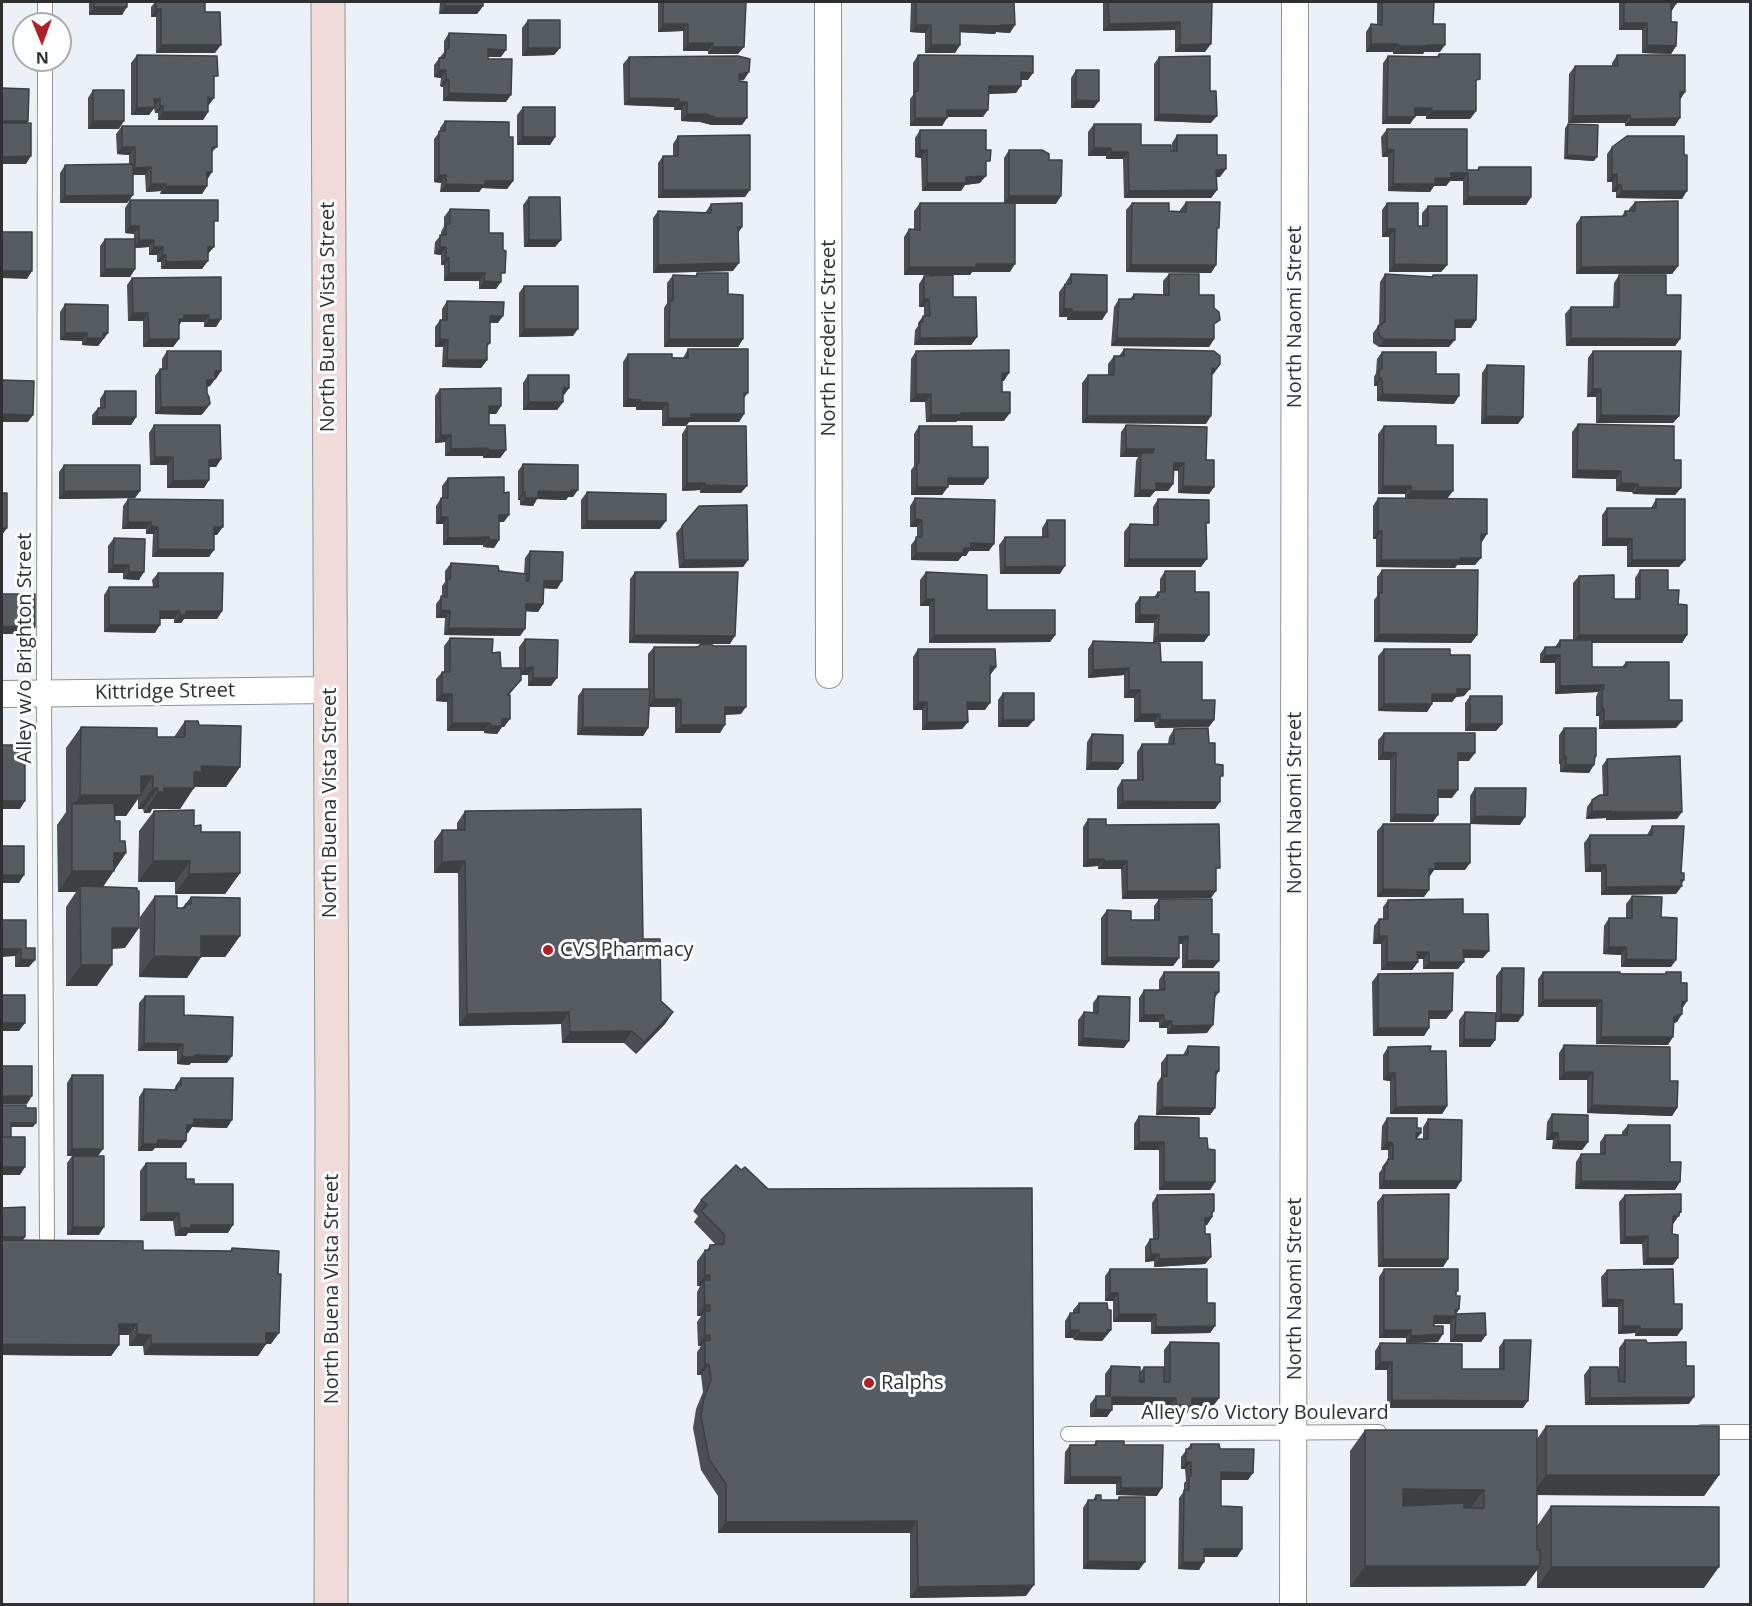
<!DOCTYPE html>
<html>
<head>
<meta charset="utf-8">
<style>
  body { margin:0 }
  #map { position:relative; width:1752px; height:1606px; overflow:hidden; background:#ebf1f6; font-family:"Open Sans",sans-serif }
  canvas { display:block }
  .frame { position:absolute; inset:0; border:3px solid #2e3032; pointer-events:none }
  .north { position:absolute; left:12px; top:12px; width:60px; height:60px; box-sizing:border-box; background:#fcfdfe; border:2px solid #aaabac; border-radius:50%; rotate:179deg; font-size:16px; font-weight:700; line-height:24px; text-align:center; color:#2e3032 }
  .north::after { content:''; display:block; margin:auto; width:21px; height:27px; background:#b12028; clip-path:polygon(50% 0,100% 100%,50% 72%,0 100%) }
</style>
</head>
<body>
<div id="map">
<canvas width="1752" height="1606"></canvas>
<div class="frame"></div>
<div class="north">N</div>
</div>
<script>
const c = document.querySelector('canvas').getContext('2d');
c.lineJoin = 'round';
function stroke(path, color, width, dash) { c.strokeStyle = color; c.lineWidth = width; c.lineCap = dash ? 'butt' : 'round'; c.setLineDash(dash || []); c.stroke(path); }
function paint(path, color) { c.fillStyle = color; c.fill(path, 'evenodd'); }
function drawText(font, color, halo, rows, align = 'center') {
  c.font = font + ' "Open Sans",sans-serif'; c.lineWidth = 6; c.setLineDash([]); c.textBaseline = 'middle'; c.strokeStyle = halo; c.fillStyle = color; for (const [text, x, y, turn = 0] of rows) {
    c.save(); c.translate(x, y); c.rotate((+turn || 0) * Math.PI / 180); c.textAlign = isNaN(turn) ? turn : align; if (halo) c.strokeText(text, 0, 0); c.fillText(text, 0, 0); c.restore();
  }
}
const lane = new Path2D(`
  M45 24V2
  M45 60 44 694 47 1237
  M1702 1432H1750
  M1068 1434 1379 1432`);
const street = new Path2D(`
  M828 2 829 675
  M2 694 329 690
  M1293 1604 1295 2`);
const secondary = new Path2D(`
  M328 2 332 1110 331 1604`);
const wall = new Path2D(`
  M89 2H127L122 15H89Z
  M155 2H205V12L215 53H156V17H151V7Z
  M440 2H483V6L477 14H439Z
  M658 2H746L738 54H708V51H683V31L658 32Z
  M911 2H1014L1010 33 996 32 995 34 960 32V45L955 53H925V33L910 32Z
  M1103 2H1212L1205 52H1175V30L1103 31Z
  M1377 2H1434L1433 24 1440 52H1424L1423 54H1393V52H1366V32L1371 24H1377Z
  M1619 2H1677L1671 12V22L1676 46 1671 54 1642 53V30H1619Z
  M528 20 560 48 554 55 522 56V28Z
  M449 33 501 57H488L506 102 443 101V87L440 86 441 78 434 77V65L444 52V41Z
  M1439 54 1476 86V111L1470 119H1426V116H1415L1410 124H1382L1383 63 1388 56H1437Z
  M137 55 214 80V98L208 105V112L203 120H158V113H155L154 108 149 115H131V63Z
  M918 55 1028 80H1021L1016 93 989 94 983 117H947L942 126H910V99L913 95V63Z
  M1617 55 1680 99 1675 126H1625V123H1568L1569 74 1575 66H1612V63Z
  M629 57 744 80H739L742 125H712L700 122 681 121V110H674V107L624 105 623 64Z
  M1159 57 1210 91 1211 123 1154 121V64Z
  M1076 70 1094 108H1071V78Z
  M93 90 119 129H88V98Z
  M523 107 555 137 550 145H517V115Z
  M445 121 509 137 513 181 507 189 482 188 479 192H440L441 183 434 182V139L440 131V128Z
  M1094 124 1141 145 1171 151H1172V143L1177 135 1217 155 1220 177H1217V190L1211 198H1124L1123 159H1106V156H1088V132Z
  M1568 124 1594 161 1564 159 1565 128Z
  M122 126 217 147 212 152 207 180V186L202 194H160L161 191 146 192 145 175H133V195L127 203H60V173L65 165 129 164V155L117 154 116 134Z
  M1387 129 1467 170H1477L1479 167 1531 197 1526 205H1463V181H1450L1446 186H1434L1430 192 1388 191V157H1382L1381 137Z
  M920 130 986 167 980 183 965 185 961 191H922L921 158 915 157V138Z
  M678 136 745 197 658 198V163L663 156H673V144Z
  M1612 147 1684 155 1682 199 1616 198V192H1612V182H1607V154Z
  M1009 150 1056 204H1015L1010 272H972L970 275H904V237L909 229 914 230V211L920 203H1004V158Z
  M529 197 561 240 555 247H524L523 205Z
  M130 200 214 227 208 254 202 269H161V262H157V255H149V247L135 248V269L130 277H100V246L105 239H134V234L125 233V208Z
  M1186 202 1217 232 1216 265 1211 273 1126 272V210L1132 203 1169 211 1180 212V210Z
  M1635 202 1678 266 1672 274H1576V224L1581 217 1622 216 1625 211H1629V209Z
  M1387 203 1418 226H1422V213L1428 206 1447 265 1441 272H1389V237H1382V210Z
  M711 204 738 234 733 271 653 273V218L658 211 705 213Z
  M450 209 489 233 501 279 496 289H479V281H444V265H441V255L434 254 435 242 441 235V232L444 226V217Z
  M697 273 728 294 743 339 738 347H664V308L667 303V283L673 275 695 276Z
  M1071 274 1107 312 1102 320H1067V317H1059V292L1065 284H1066V282Z
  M1169 274 1199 295 1214 328V339L1209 347 1111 346 1114 307 1119 299H1130L1134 294 1163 295V281Z
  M1385 274 1432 277 1433 275 1476 320 1471 328H1455L1449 347H1379L1373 343V333L1379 325 1380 282Z
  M1619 275 1666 295 1680 339 1675 346H1566L1565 314 1571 307H1613L1614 283Z
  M924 276 953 297 977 337 971 345H914L915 330 918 326V323L923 316H924V307H919V284Z
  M132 278 221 319 216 327H204V322H181L179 326V339L173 347H143V321H128L127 285Z
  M524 286 573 336 519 337V293Z
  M447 301 498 323H490V343L487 347V360L481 368 442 367 443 347H435V327L440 320H442V309Z
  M65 304 108 333 98 346 82 345V341L60 340V312Z
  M688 349 748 393 744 398V414L739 422H689L686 426H662V410H636V407H623V362L628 354 683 358Z
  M1124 349 1215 372 1212 375 1206 424 1082 423V383L1088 375H1108V364L1114 356H1119Z
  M167 351 221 371 210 386 207 387V393L210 404 204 412 201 415 155 414V376L160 369H162V359Z
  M916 351 1004 381H1002L1004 421H957L956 422H926L925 402H910L911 359Z
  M1593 351 1679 416 1673 423H1596V397H1587L1588 358Z
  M1382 352 1436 374 1454 404 1377 401V386H1374V377L1376 373 1377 359Z
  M1487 365 1523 417 1518 424H1481L1482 373Z
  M528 375 569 388 564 395H563V402L557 410H523V383Z
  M440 389 501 406 496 414H489V425L506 450 500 458H483V456H445V442L435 443V396Z
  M105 391 136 417 131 425H92V415L98 408H100V399Z
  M1578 424 1674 460 1681 488 1675 495 1633 494 1632 492 1616 491V479L1572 478V432Z
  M154 425 221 459 216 467H209V480L204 488H167V465H150L149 433Z
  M1126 425 1206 460 1214 487 1209 494 1178 493V471L1173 470V484L1168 491H1155L1150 497H1134L1136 461 1138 457H1120L1121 432Z
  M687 426 741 493H700V490L682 491V434Z
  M919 426 972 447 988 478 983 485H948L942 495H911V470L914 466V434Z
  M1384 426 1436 445 1448 498 1482 542H1481L1475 565H1457L1455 568 1376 567V539H1373V506L1378 498H1405V494H1378V434Z
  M523 464 573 497H568L566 500 537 499 533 506 520 505V500H518V471Z
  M64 465 140 491 135 498 59 499V472Z
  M448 478 504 522H499V540L494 548 483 547V545H443V524H436V506L441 498H442V486Z
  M587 492 660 529H581V500Z
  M915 498 989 551H969L966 556H962L958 561 911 560V545L917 537V527H910V506Z
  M128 499 217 535H214L209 557H152L153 534H146V529H122L123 506Z
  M1158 499 1207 526 1201 567H1124V532L1130 524 1153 525V507Z
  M1656 499 1685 560 1679 567H1627V546H1602V515L1607 508H1651Z
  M1047 520 1060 574H1000L999 545 1005 537H1042V528Z
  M682 526 748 560 743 567 679 568 676 533Z
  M114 538 139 580 123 579V573H108V546Z
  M530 551 557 589 544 588 543 604 538 612 526 611 525 629 520 636 444 635 445 618H436V604L442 596V586L445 582V571L451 563 524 574 525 558Z
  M1382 570 1477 635 1471 643 1374 642V600L1377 596V577Z
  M1640 570 1668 590 1678 604 1687 635 1682 643H1592V667H1622L1626 662 1669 700 1676 728 1599 729V716H1596V697L1598 692 1555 694V663H1540V654L1545 647H1555L1560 640H1573V583L1579 576 1614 599H1635V578Z
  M1165 571 1195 592 1209 635 1204 642H1153L1154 623H1135V604L1140 597H1154L1158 592H1160V579Z
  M635 572 730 644 629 643 630 579Z
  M926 572 987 610 1055 635 1050 642 929 643V606H920V580Z
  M158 573 222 611 217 619H184L181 623H174V619H160L155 633 104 632V595L109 587H153L152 580Z
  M450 638 492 653 501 668H519V647L525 639 551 686H528V675H521V680L509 695 504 727H502L497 734 484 733V731H447V702L436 701V679L442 672H444V646Z
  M1093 641 1161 662 1202 700 1209 727 1155 728 1154 722H1134V698H1124V675L1088 678V649Z
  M654 647 741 714 725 715 720 733H675V707H649L648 728 643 736 577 735 578 696 583 689H648V654Z
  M918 649 996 667 990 675 985 710H967L968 722 962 729 922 730V710H913V657Z
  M1384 649 1450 655 1464 696 1456 697 1452 702H1432V704L1427 712 1378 711V656Z
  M1003 693 1028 727H998V700Z
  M1470 696 1502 724 1496 731H1465V703Z
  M185 721 199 725 240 767 226 787H194L180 809H152L150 813H144L143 809H138V799L126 816H115V821L120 841 126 853 103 887 125 948 112 949 97 986H66V907L76 892H58L57 825 66 812V748L81 727 157 737H174Z
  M1564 728 1596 756 1589 773 1560 772V764H1559V735Z
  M1174 729 1209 743 1220 780 1215 809H1117V788L1122 780H1137V752L1142 744H1168L1169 737Z
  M1384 733 1469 761H1458L1452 798H1438L1433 822H1390V760H1378V740Z
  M1092 734 1123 763 1118 770H1086L1087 742Z
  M1607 759 1677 819 1606 820V818L1586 819 1587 807 1592 800 1603 795 1602 766Z
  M1475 788 1520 825 1470 824V796Z
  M154 811 194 826 240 873 225 894H175V882H138L139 831Z
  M465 811 643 939 661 1001 673 1012 665 1024 636 1054 624 1043H562L561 1024 459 1026 458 873H434V841L442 830H457V823Z
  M1088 819 1106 825 1216 873 1211 898 1122 899 1121 869H1098V866L1083 867V827Z
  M1383 824 1465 870H1434L1429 877 1424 897H1377V831Z
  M1652 826 1681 873 1684 880 1676 894 1601 895V872H1585L1584 843 1590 835H1647Z
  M155 896 177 908H182L191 897 240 936 225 957H201L187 978 139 977 140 917Z
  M1632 896 1661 917 1671 967H1621V955L1603 954 1604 926 1609 918H1626V904Z
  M1159 899 1212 934 1219 961 1213 968H1182V944H1179V958L1173 966 1101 965V918L1107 910 1131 920H1154V906Z
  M1388 900 1463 914 1483 958H1464L1458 969H1423V959H1418V962L1412 970H1381V944H1373L1374 926 1379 919H1383V907Z
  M2 920 26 948 29 967H15V956Z
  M1502 968 1518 1022H1496V976Z
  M1164 972 1219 992 1214 999 1207 1033 1167 1034V1028H1159V1022H1139V998L1144 990H1159V980Z
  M1543 972 1664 974 1666 972 1681 983 1687 1001 1682 1008 1677 1022 1673 1023 1668 1045 1596 1044V1007H1538V979Z
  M1378 974 1452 1011 1446 1019H1429V1028L1424 1036H1373L1372 982Z
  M145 996 184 1015 227 1063H191L189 1065 177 1064V1051H138L139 1003Z
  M1098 996 1124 1048 1078 1046V1020L1084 1012 1093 1013V1003Z
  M1465 1012 1495 1040 1490 1047H1459V1020Z
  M1564 1045 1670 1081 1677 1108 1672 1116 1587 1113V1080H1559V1053Z
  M1188 1046 1219 1071 1216 1076 1215 1108 1210 1115H1156L1157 1083 1161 1077V1063L1167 1055H1183Z
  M1388 1047 1430 1051 1447 1106 1442 1114H1390V1081L1383 1080V1055Z
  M72 1075 98 1156 99 1235H67V1163L72 1156H67V1083Z
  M181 1078 227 1128 192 1127 188 1133H186L181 1148H155L152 1151H138L139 1097 144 1089 174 1090 176 1085Z
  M1552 1114 1588 1142 1582 1150 1552 1149 1553 1140H1546L1547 1122Z
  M1139 1116 1199 1138 1208 1149 1215 1182 1210 1190H1159V1150H1134V1124Z
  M1387 1118 1416 1139H1423V1127L1428 1119 1456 1189H1379V1173L1382 1169V1167L1388 1159V1150H1381L1382 1126Z
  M1628 1125 1670 1162 1675 1190 1575 1189 1576 1162 1581 1154H1600V1142L1605 1135H1622V1132Z
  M146 1163 186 1179 194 1184 228 1233H188L186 1236H175L173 1221H140V1171Z
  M736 1165 1026 1596 910 1598V1533H718V1496L701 1470 693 1428 696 1409 703 1392 701 1375H697V1352L701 1346H698L697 1322 701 1316H697V1292L700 1286H697V1261L705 1250H707L710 1245H716L694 1222 698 1216 693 1211 701 1200Z
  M1157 1195 1212 1215V1217L1207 1225H1205V1234L1211 1257 1205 1264 1154 1267V1261L1145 1262V1247L1150 1239H1153L1152 1203Z
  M1383 1195 1448 1259 1443 1267H1378L1377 1202Z
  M1625 1195 1681 1212 1673 1224H1672L1673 1265H1643L1642 1244H1620L1619 1202Z
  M2 1208 23 1240 143 1250 230 1251 232 1248 271 1344H266L258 1356 144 1355 143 1346H129V1335H119V1345L111 1356 2 1355Z
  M1110 1269 1207 1303 1215 1326 1210 1333 1151 1334V1322H1113V1301H1105V1276Z
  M1384 1269 1456 1294 1459 1309 1456 1314 1486 1335 1481 1342H1450V1324H1434L1438 1342 1406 1343V1338H1379V1277Z
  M1607 1270 1674 1304 1682 1329 1677 1336H1635V1333L1618 1334V1307H1602L1601 1277Z
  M1079 1303 1108 1310 1111 1330 1102 1341 1074 1340 1073 1338H1065V1321L1070 1313H1073V1310Z
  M1504 1340 1523 1408H1387V1370H1375V1351L1380 1343 1462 1369H1499V1347Z
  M1625 1340 1647 1343 1686 1366 1689 1404 1585 1405 1584 1375 1590 1367 1619 1382V1348Z
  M1170 1342 1219 1398 1213 1406H1192L1187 1413H1171V1405H1112L1107 1417H1090V1404L1096 1396H1105V1374L1111 1366 1140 1372 1144 1367 1164 1382V1350Z
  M1546 1426 1719 1475 1704 1496 1537 1495V1526L1551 1506 1704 1588H1537V1570L1525 1586 1350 1587V1451L1365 1430 1537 1439Z
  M1096 1441 1124 1445 1157 1496 1116 1495V1484H1064L1065 1452 1070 1445H1094Z
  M1191 1444 1220 1449 1248 1480H1221V1506L1242 1549 1237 1557H1204L1199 1570 1178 1569 1179 1498 1184 1491V1483L1186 1481 1185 1469H1181V1457Z
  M1096 1495 1101 1500H1117L1119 1497 1139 1570 1083 1569V1508L1088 1500H1093Z`);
const shadedWall = new Path2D(`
  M1674 2H1677L1671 12H1666Z
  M445 6H483L477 14H439Z
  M94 7H127L122 15H89Z
  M156 9H161L156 17H151Z
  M1180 22 1175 30 1103 31 1109 24Z
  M1624 23H1647L1642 30H1619Z
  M663 24H688L683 31 658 32Z
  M916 25H931L925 33 910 32Z
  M960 25H1015L1010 33 996 32 995 34 955 32Z
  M688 43H713L708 51H683Z
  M1211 44 1205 52H1175L1180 45Z
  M1371 44H1398L1393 52H1366Z
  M161 45H221L215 53H156Z
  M931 45H960L955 53H925Z
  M1445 45 1440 52H1424L1423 54H1393L1399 46Z
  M1647 45 1676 46 1671 54 1642 53Z
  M713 47H744L738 54H708Z
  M528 48H560L554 55 522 56Z
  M488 49 506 50 501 57H483Z
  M439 70H446L441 78 434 77Z
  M749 72 744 80 734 81 739 74Z
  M1021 72 1033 73 1028 80H1016Z
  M446 79H449L443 87 440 86Z
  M989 86H1021L1016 93 983 94Z
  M1680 92H1685L1680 100Z
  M449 93 511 95 506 102 443 101Z
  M208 97 214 98 209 105H203Z
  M629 98 679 99 674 107 624 105Z
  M154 99H160L154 107Z
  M1076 100 1099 101 1094 108H1071Z
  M679 102H687L681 110H674Z
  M160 106H163L158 113H155Z
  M155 107 149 115H131L137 108Z
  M1415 108H1432L1426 116H1410Z
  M947 110H988L983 117H942Z
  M1431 111H1476L1470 119H1426Z
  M163 112H208L203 120H158Z
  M687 114H706L747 118 742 125H712L700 122 681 121Z
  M1159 114 1217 116 1211 123 1154 121Z
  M1630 115 1625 123H1568L1573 116Z
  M1387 117H1415L1410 124H1382Z
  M915 118H947L942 126H910Z
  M1680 118 1675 126H1625L1631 119Z
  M2 121H28L23 129 2 128Z
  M93 121H124L119 129H88Z
  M523 137H555L550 145H517Z
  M122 147H135L129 155 117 154Z
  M1094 148H1111L1106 156H1088Z
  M1387 149 1394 150 1388 157H1382Z
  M920 150H927L921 158 915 157Z
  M1111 152H1128L1123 159H1106Z
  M1567 155 1597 157 1594 161 1564 159Z
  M31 156 26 164H2V157Z
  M151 167 145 175H129L135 168Z
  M1226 169 1220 177H1211L1216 170Z
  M207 172H212L207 180Z
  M1451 173H1468L1463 181H1450L1446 186H1434L1430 192 1388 191 1393 184 1435 178Z
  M1617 174 1612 182H1607L1612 175Z
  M439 175H446L441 183 434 182Z
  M986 176 980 183 965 185 961 191H922L927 183 966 177Z
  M485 181H513L507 189 482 188 479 192H440L446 184Z
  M151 184H166L161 191 146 192Z
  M1617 185H1621L1616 192H1612Z
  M166 186H207L202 194H160Z
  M663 190H750L745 197 658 198Z
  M1217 190 1211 198H1124L1129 191Z
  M1622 191H1687L1682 199 1616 198Z
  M133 195 127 203H60L65 196Z
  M1009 196H1061L1056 204H1004Z
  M1468 197H1531L1526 205H1463Z
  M130 226H139L134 234 125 233Z
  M738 227H742L737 235Z
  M1387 229H1395L1389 237H1382Z
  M139 240H154L149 247 134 248Z
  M529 240H561L555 247H524Z
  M154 247H163L157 255H149Z
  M208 247H214L208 254 203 255Z
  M440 247H446L441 255 434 254Z
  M162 255H166L161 262H157Z
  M446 258H449L444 265H441Z
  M208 261 202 269H161L166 262Z
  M739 263 733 271 653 273 658 265Z
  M976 264H1015L1010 272H972L970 275H904L909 267Z
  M1394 264 1447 265 1441 272H1389Z
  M1131 265H1216L1211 273 1126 272Z
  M1678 266 1672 274H1576L1581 267Z
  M105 269H135L130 277H100Z
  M2 271H32L27 279 2 278Z
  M449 273H485L479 281H444Z
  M484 281 501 282 496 289H479Z
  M924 299H929L924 307H919Z
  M1064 309H1072L1067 317H1059Z
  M1072 312H1107L1102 320H1067Z
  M133 313H148L143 321H128Z
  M184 315H209L204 322H181L178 327 179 319Z
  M490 316H503L498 323H484Z
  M221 319 216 327H204L209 320Z
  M1455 320H1476L1471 328H1450Z
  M524 329H578L573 336 519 337Z
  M65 333H87L82 341 60 340Z
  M103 333H108L98 346 82 345 87 338Z
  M977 337 971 345H914L920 338Z
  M1117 338 1214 339 1209 347 1111 346Z
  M1571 338 1680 339 1675 346H1566Z
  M149 339H179L173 347H143Z
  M440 339 448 340 443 347H435Z
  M669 339H743L738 347H664Z
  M1384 339 1455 340 1449 347H1379Z
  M447 360H487L481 368 442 367Z
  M1220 364 1215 372 1211 376 1212 368Z
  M215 371H221L216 379Z
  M1002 373H1009L1004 381H996Z
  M1379 378H1382L1377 386H1374Z
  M215 379 210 386 201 388 207 380Z
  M563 388H569L564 395H557Z
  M1593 389H1601L1596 397H1587Z
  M916 394H931L925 402H910Z
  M1383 394 1459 396 1454 404 1377 401Z
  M628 399 641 400 636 407H623Z
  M529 402H563L557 410H523Z
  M641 402 668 403 662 410H636Z
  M210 404 204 412 201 415 155 414 161 407Z
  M489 406H501L496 414H484Z
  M961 413H1010L1004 421H957L956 422H926L931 415Z
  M2 414 33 415 28 422H2Z
  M691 414H744L739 422H689L686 426H662L668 418Z
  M1601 415 1679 416 1673 423H1596Z
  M1087 416H1211L1206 424 1082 423Z
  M1486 416 1523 417 1518 424H1481Z
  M97 417H136L131 425H92Z
  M441 435H451L445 442 435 443Z
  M488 448 483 456H445L451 449Z
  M1126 449H1154L1148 457 1141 453 1138 457H1120Z
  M488 450H506L500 458H483Z
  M155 457H173L167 465H150Z
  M221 459 216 467H203L209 460Z
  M1174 463H1184L1178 471 1168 470Z
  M1577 470 1621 471 1616 479 1572 478Z
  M948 478H988L983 485H942Z
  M209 480 204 488H167L173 481Z
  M687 483H705L700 490 682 491Z
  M1156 483 1173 484 1168 491H1155L1150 497H1134L1140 490Z
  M1621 483 1638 484 1632 492 1616 491Z
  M705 485 747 486 741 493H700Z
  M1183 486 1214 487 1209 494 1178 493Z
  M1383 486H1411L1405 494H1378Z
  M917 487H948L942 495H911Z
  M1638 487 1681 488 1675 495 1633 494Z
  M578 490 573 497H568L566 500 537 499 533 506 520 505 525 498 538 491Z
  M64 491H140L135 498 59 499Z
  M1411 491H1453L1447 499 1405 498Z
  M523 492H525L520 500H518Z
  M499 515H509L504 522H494Z
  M441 517H448L443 524H436Z
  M915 519 922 520 917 527H910Z
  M587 521H666L660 529H581Z
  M128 522H151L146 529H122Z
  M151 526 158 527 153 534H146Z
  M214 527H223L217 535H209Z
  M2 528H7L2 535Z
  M1378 531H1382L1376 539H1373Z
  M1481 534H1487L1482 542H1475Z
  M489 537 483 545H443L448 538Z
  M1607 538 1632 539 1627 546H1602Z
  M489 540H499L494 548 483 547Z
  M971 543 994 544 989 551H969L966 556H962L958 561 911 560 916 553 964 548Z
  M158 549 214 550 209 557H152Z
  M1460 558H1481L1475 565H1457L1455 568 1376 567 1381 560Z
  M1129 559H1207L1201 567H1124Z
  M684 560H748L743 567 679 568Z
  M1632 560H1685L1679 567H1627Z
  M113 565H129L123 573H108Z
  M1065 566 1060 574H1000L1005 567Z
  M129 572H144L139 580 123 579Z
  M544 581H562L557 589 538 588Z
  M926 599H934L929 606H920Z
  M526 604H543L538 612 521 611Z
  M441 610 450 611 445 618H436Z
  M160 611H179L174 619H155Z
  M186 611H222L217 619H184L181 623H174L180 615Z
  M1140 615H1159L1154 623H1135Z
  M109 625H160L155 633 104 632Z
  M2 626 35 627 29 634H2Z
  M449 628 525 629 520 636 444 635Z
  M1158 634 1209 635 1204 642H1153Z
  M1379 634 1477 635 1471 643 1374 642Z
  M634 635 735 636 730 644 629 643Z
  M934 635H1055L1050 642 929 643Z
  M1579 635H1687L1682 643H1573Z
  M1545 655H1560L1555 663H1540Z
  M990 666 996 667 990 675Z
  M533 667 528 675H519L525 668Z
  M1129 668 1124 675 1088 678 1093 670Z
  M533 678H557L551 686H528Z
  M1604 685 1598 692 1555 694 1560 686Z
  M1457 689H1470L1464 696 1456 697 1452 702H1427L1432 694Z
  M1129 690H1140L1134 698H1124Z
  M442 694H452L447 702 436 701Z
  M654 699H681L675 707H648Z
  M918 702H927L922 710H913Z
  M967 702 990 703 985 710H962Z
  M1384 704H1432L1427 712 1378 711Z
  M725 707H746L741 714 720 715Z
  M1602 709H1604L1599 716H1596Z
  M1140 714H1160L1154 722H1134Z
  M502 719H510L504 727H502L497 734 484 733 490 726Z
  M1003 720H1034L1028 727H998Z
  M1160 720H1214L1209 727 1155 728Z
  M1604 721H1682L1676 728 1599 729Z
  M927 722H968L962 729 922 730Z
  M452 723H490L484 731H447Z
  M1470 724H1502L1496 731H1465Z
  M681 725H725L720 733H675Z
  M583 727 648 728 643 736 577 735Z
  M1383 752 1396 753 1390 760H1378Z
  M1458 753H1475L1469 761H1452Z
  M1564 756H1566L1560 764H1559Z
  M1091 762 1123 763 1118 770H1086Z
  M1566 765H1594L1589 773 1560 772Z
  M201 766 240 767 226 787H191L194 788 180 809H152L150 813H144L158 792 194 772Z
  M141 776H153L126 816H72V807L80 795Z
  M153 788H158L143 809H138Z
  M1438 790H1458L1452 798H1433Z
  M2 801H25L20 809H2Z
  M1123 801 1220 802 1215 809H1117Z
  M1592 811H1611L1606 818 1586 819Z
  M1611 812H1682L1677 819 1606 820Z
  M1395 814 1438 815 1433 822H1390Z
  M1475 816 1525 817 1520 825 1470 824Z
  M114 853H126L99 892 80 886 76 892H58L72 871Z
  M1088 859H1104L1098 866 1083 867Z
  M153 861H190L175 882H138Z
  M465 861 458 873H434L442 862Z
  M1104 861H1127L1121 869H1098Z
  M1435 863H1470L1465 870H1434L1429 877 1424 876Z
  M1590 865H1606L1601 872H1585Z
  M240 873 225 894H175L189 874Z
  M2 875H24L19 883H2Z
  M1684 880 1679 886H1682L1676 894 1601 895 1606 887Z
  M1383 889 1429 890 1424 897H1377Z
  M1127 891H1216L1211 898 1122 899Z
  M112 928H139L125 948 97 949Z
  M201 936H240L225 957H201L187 978 139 977 154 956Z
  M1188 936 1182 944H1173L1179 937Z
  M1379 936H1387L1381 944H1373Z
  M1609 947H1626L1621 955 1603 954Z
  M2 949H21L15 956 2 957Z
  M1463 950 1489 951 1483 958H1458Z
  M1417 952H1429L1423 959H1412Z
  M1107 957 1179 958 1173 966 1101 965Z
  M21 959 35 960 29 967H15Z
  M1626 959 1676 960 1671 967H1621Z
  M1187 960 1219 961 1213 968H1182Z
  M1387 962H1418L1412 970H1381Z
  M1429 962H1464L1458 969H1423Z
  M81 965H112L97 986H66Z
  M1543 1000H1602L1596 1007H1538Z
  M1687 1001 1682 1009V1002Z
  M1429 1011H1452L1446 1019H1423Z
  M569 1012 561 1024 459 1026 467 1014Z
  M673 1012 665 1024 636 1054 644 1042Z
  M1501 1014 1523 1015 1518 1022H1496Z
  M1682 1014 1677 1022 1668 1025 1674 1017Z
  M1144 1015H1164L1159 1022H1139Z
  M1164 1021H1172L1167 1028H1159Z
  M2 1023H25L19 1031H2Z
  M1213 1025 1207 1033 1167 1034 1172 1026Z
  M1378 1028H1429L1424 1036H1373Z
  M632 1031 624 1043H562L570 1032Z
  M1601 1037H1673L1668 1045 1596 1044Z
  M1083 1038 1129 1041 1124 1048 1078 1046Z
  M1464 1039 1495 1040 1490 1047H1459Z
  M144 1043 183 1044 177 1051H138Z
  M195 1055 232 1056 227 1063H191L189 1065 177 1064 182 1057Z
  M1564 1072H1593L1587 1080H1559Z
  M1388 1073H1395L1390 1081 1383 1080Z
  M2 1096H32L27 1104H2Z
  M1592 1105 1677 1108 1672 1116 1587 1113Z
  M1447 1106 1442 1114H1390L1396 1107Z
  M1162 1107 1215 1108 1210 1115H1156Z
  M194 1119 232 1120 227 1128 192 1127 188 1133H181L187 1125Z
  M11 1123H36L33 1127H8Z
  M1552 1132 1558 1133 1553 1140H1546Z
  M1416 1133H1421L1416 1140Z
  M158 1140 186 1141 181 1148H155L152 1151H138L143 1144Z
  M1558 1141 1588 1142 1582 1150 1552 1149Z
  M1139 1142H1164L1159 1150H1134Z
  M1387 1142 1393 1143 1388 1150H1381Z
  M72 1149H103L98 1156H67Z
  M2 1167H25L20 1175H2Z
  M1384 1181H1461L1456 1189H1379Z
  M1581 1181 1680 1182 1675 1190 1575 1189Z
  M1164 1182H1215L1210 1190H1159Z
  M1214 1211 1210 1217H1212L1207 1225H1200L1205 1218 1212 1212Z
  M1679 1212H1681L1673 1224H1667L1673 1216Z
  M146 1213H179L173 1221H140Z
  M191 1225H233L228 1233H188L186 1236H175L180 1228Z
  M73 1227H104L99 1235H67Z
  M1648 1236 1642 1244H1620L1625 1237Z
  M2 1237H25L20 1245H2Z
  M1151 1254H1159L1154 1261 1145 1262Z
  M1211 1257 1205 1264 1154 1267 1159 1259Z
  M1648 1258H1678L1673 1265H1643Z
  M1383 1259H1448L1443 1267H1378Z
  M705 1275H710L700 1286H697Z
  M1110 1293H1118L1113 1301H1105Z
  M1607 1299 1623 1300 1618 1307H1602Z
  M705 1305H710L701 1316H697Z
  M1459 1309 1450 1324H1429L1434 1316 1455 1310Z
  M1119 1314H1156L1151 1322H1113Z
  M119 1324H137L129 1335H111Z
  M1215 1326 1210 1333 1151 1334 1156 1327Z
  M1623 1326H1640L1635 1333 1618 1334Z
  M1640 1329H1682L1677 1336H1635Z
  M1070 1330H1079L1073 1338H1065Z
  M1111 1330 1102 1341 1074 1340 1079 1333Z
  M1384 1330H1411L1406 1338H1379Z
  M266 1333H279L271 1344H258Z
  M137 1334 151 1335 143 1346H129Z
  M1443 1334 1438 1342 1406 1343 1411 1336Z
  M705 1335H710L701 1346H698Z
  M1455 1335H1486L1481 1342H1450Z
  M2 1344 119 1345 111 1356 2 1355Z
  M151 1344H266L258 1356 144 1355Z
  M1380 1362H1392L1387 1370H1375Z
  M705 1364H709L701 1375H697Z
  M1112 1397 1176 1398 1171 1405H1106Z
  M1694 1397 1689 1404 1585 1405 1590 1398Z
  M1192 1398H1219L1213 1406H1192L1187 1413H1171L1176 1405Z
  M1392 1400 1528 1401 1523 1408H1387Z
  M1096 1409 1112 1410 1107 1417H1090Z
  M1186 1462H1191L1185 1469H1181Z
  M1221 1472 1253 1473 1248 1480H1215Z
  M1546 1475H1719L1704 1496 1531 1495Z
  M1070 1477H1121L1116 1484H1064Z
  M1121 1488H1162L1157 1496 1116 1495Z
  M1403 1489 1484 1490 1469 1510H1389Z
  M917 1521 910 1533H718L726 1522Z
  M1204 1549H1242L1237 1557H1198Z
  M1088 1561 1145 1562 1139 1570 1083 1569Z
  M1183 1562H1204L1199 1570 1178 1569Z
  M1365 1566H1540L1525 1586 1350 1587Z
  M1551 1567H1719L1704 1588H1537Z
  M1034 1585 1026 1596 910 1598 918 1587Z`);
const building = new Path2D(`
  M94 2H127V7H94Z
  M156 2H205V12H220L221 45H161V9H156Z
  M445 2H483V6H445Z
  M663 2H746L744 47H713V43H688V24H663Z
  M916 2H1014L1015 25H1001V26L960 25V45H931V25H916Z
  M1108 2H1212L1211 44 1180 45V22L1109 24Z
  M1382 2H1434L1433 24H1445V45H1428V46H1399L1398 44H1371V24L1382 25Z
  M1624 2H1676V4H1671V22H1677L1676 46 1647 45V23H1624Z
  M528 20H560V48H528Z
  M449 33 506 35V50L488 49V59H512L511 95 449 93V79H446V70H439V58H445L446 49H449Z
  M1439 54H1480V79L1476 80V111H1431L1432 108H1415V117H1387L1388 56 1439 57Z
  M137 55 217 56 218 76H214V98L208 97V112H163V106H160V99H154L155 107 137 108Z
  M918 55 1033 56V73L1021 72V86H989L988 110H947V118H915V91H918Z
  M1617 55H1685V92H1680V118L1631 119 1630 115 1573 116 1575 66H1618Z
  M738 56 750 59 749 72 739 74V81L747 82V118H717L706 114H687V102H679V99L629 98V57Z
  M1210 56V91H1216L1217 116 1159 114V57Z
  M1076 70H1099V101L1076 100Z
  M2 88 29 89 28 121H2Z
  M93 90H124V121H93Z
  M523 107H555V137H523Z
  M445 121 509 122V137H513V181H485V185L446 184V175H439V131H445Z
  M2 123H31V156L2 157Z
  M1094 124H1141V145H1171V151H1177V135H1217V155H1226V169L1216 170 1217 190 1129 191 1128 152H1111V148H1094Z
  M1568 124 1598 125 1597 157 1567 155Z
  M122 126H217V147H212V172H207V186H166V184H151V167L135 168V147H122Z
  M1387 129H1467V170H1479V167H1531V197H1468V173H1451V178H1435V184H1393L1394 150 1387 149Z
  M920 130H986V150H991L990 161H986V176L966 177V183H927V150H920Z
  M750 135V190H663V156H678V136Z
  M1627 136H1684V155H1687V191H1622L1621 185H1617V174L1612 175V147Z
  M1009 150H1042L1049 154V160H1062L1061 196H1009Z
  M133 164V195L65 196V165Z
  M529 197H560L561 240H529Z
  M130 200H218V221H214V247H208V261L166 262V255H162L163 247H154V240H139V226H130Z
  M1678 201V266L1581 267V217L1626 216 1625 211H1635V202Z
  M1186 202H1220L1219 228H1217L1216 265H1131L1132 203H1169V211L1186 212Z
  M742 203V227H738L739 263 658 265V211L711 213V204Z
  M920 203H1015V264H976V267H909V229L920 230Z
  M1387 203H1418V226H1428V206H1447V265L1394 264 1395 229H1387Z
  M450 209 489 210V233H503V250L506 251 505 273H501V282L484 281 485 273H449V258H446V247H440V235H446V224H450Z
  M2 232H32V271H2Z
  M105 239H135V269H105Z
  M697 273H728V294L743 295V339H669L670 300 673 301V275L697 276Z
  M1071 274 1107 275V312H1072V309H1064L1065 284H1071Z
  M1169 274H1199V295H1214V308L1219 312 1220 320 1214 324V339L1117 338 1119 299H1134V294L1169 295Z
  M1385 274 1433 277V275H1477L1476 320H1455V340L1384 339 1379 335 1378 326 1385 322Z
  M953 275V297H976L977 337 920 338V322H923V316H930L929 299H924V276Z
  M1619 275H1666V295H1681L1680 339 1571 338V307H1619Z
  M221 277V319L209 320V315H184V319H179V339H149L148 313H133L132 278Z
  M524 286H578V329H524Z
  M447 301 504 302 503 316H490V343H487V360H447L448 340 440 339V320H447Z
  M65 304 108 305V333H103L104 338H87V333H65Z
  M688 349H748V393H744V414H691V418H668V403L641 402V400L628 399V354H672V358H688Z
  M1124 349 1214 351 1220 356V364L1216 369 1212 368 1211 416H1087L1088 375H1114V356H1124Z
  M1009 350V373H1002V392H1010V413H961V415H931V394H916V351Z
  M167 351H221V371H215V379L207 380V393L209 397 210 404 206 407H161L160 369H167Z
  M1593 351H1681L1679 416 1601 415V389H1593Z
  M1382 352H1436V374H1459V396L1383 394 1382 378H1379V369H1382Z
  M1487 365 1524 366 1523 417 1486 416Z
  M528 375H569V388H563V402H529Z
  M2 380 34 381 33 415 2 414Z
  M501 388V406H489V425H505L506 450H488V448L451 449V435H441L440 389Z
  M105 391H136V417H97L98 408H105Z
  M1578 424 1674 426V460H1681V488L1638 487V484L1621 483V471L1577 470Z
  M154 425H220L221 459 209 460V480L173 481V457H155Z
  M1126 425 1207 427 1206 460H1214V487L1183 486 1184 463H1174L1173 484 1156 483V490H1140L1141 453H1153L1154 449H1126Z
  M687 426H746L747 486 705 485V483H687Z
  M919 426H972V447H988V478H948V487H917V463H919Z
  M1384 426H1436V445H1453V491H1411V486H1383Z
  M523 464 578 465V490H571V492L538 491V498H525V492H523Z
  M64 465H140V491H64Z
  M504 477V493L509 492V515H499V540H489V537L448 538V517H441V498H448V478Z
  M587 492 666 494V521H587Z
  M2 493H7V528H2Z
  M915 498 995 500 994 544 971 543V548H964L963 553H916V537H922V520L915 519Z
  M1378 498 1487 499V534H1481V558H1460V560H1381L1382 531H1378Z
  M128 499 223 500V527H214V550L158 549V527L151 526V522H128Z
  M1158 499 1209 500V523H1206L1207 559H1129L1130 524 1158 525Z
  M1656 499H1685V560H1632V539L1607 538V508H1656Z
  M747 505 748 560H684L682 526 699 506Z
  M1047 520H1065V566L1005 567V537H1048Z
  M114 538 145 539 144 572H129V565H113Z
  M530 551 563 552 562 581H544L543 604H526L525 629 449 628 450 611 441 610V596L447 597V579H450L451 563 498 566 499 571 527 574 526 581H529Z
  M1382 570H1478L1477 635 1379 634V592L1382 593Z
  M1640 570H1668V590H1679L1678 604 1687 605V635H1579V576L1614 575V599H1640Z
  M1165 571H1195V592H1209V635L1158 634 1159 615H1140V597H1158V592H1165Z
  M635 572H738L735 636 634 635Z
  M926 572 987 575V610H1055V635H934V599H926Z
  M158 573H223L222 611H186V615H180L179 611H160V625H109V587H158Z
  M2 594H35V627L2 626Z
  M450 638 493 639 492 653 500 652 501 668H521V680L507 695H510V719H502V726H490V723H452V694H442V672H450Z
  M525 639 558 640 557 678H533V667L525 668Z
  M1560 640H1592V667H1626V662H1669V700H1682V721H1604V709H1602V689H1604V685L1560 686V655H1545V647H1560Z
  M1093 641 1160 643 1161 662H1202V700H1215L1214 720H1160V714H1140V690H1129V668L1093 670Z
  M701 644H711L714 646H746V707H725V725H681V699H654V647H698Z
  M918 649H995L996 667 990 666V703L967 702 968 722H927V702H918Z
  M1384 649H1450V655H1470V689H1457V694H1432V704H1384Z
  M583 689H650L648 728 583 727Z
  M1003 693H1034V720H1003Z
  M1470 696H1502V724H1470Z
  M185 721H198L199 725 241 726 240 767 201 766 202 772H194V788H164V792H158V788H153V776H141V795H80L81 727 157 728V737H185Z
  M1208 728 1209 743H1215V764L1223 765V776H1220V802L1123 801 1122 780H1143L1142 744H1174V729Z
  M1564 728H1596V756H1595L1594 765H1566V756H1564Z
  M1384 733H1475V753H1458V790H1438V815L1395 814 1396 753 1383 752Z
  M1092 734 1123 735V763L1091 762Z
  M2 745H25V801H2Z
  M1680 756 1682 812H1611V811H1592V800L1600 795H1608L1607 759Z
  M1475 788H1526L1525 817 1475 816Z
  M114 803 115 821H120V841H125L126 853H114V871H72V804Z
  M641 809 643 939H660L661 1001 673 1012 644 1042 632 1031 570 1032 569 1012 467 1014 465 861 442 862V830H465V811Z
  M194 810V826L201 825V832H240V873L189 874 190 861H153L154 811Z
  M1088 819H1106V825L1219 824 1220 868H1216V891H1127V861H1104V859H1088Z
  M1383 824H1470V863H1435V869H1429V890L1383 889Z
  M1652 826H1684L1681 873H1684V880H1681L1682 886 1606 887V865H1590V835H1652Z
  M2 846H24V875H2Z
  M80 886 137 888V891H139V928H112V965H81Z
  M155 896H177V908H185L186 904H191V897L240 898V936H201V957L154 956Z
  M1632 896 1662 897 1661 917 1677 918 1676 960 1626 959V947H1609V918H1632Z
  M1159 899H1212V934H1219V961L1187 960 1188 936 1179 937V958L1107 957V910L1131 911V920H1159Z
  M1463 899V914H1488L1489 951 1463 950 1464 962H1429V952H1417L1418 962H1387V936H1379V919H1388V900Z
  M2 920H26V948H35V960L21 959V949H2Z
  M1502 968H1524L1523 1015 1501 1014Z
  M1164 972H1219V992H1215L1213 1025 1172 1026V1021H1164V1015H1144V990H1165Z
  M1543 972H1620V974H1666V972H1681V983H1687V1001L1682 1002V1014L1674 1017 1673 1037H1601L1602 1000H1543Z
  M1453 973 1452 1011H1429V1028H1378V974Z
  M2 995H25V1023H2Z
  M145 996H184V1015L233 1017 232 1056 195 1055V1057H182L183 1044 144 1043Z
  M1098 996 1130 997 1129 1041 1083 1038 1084 1012 1098 1013Z
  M1465 1012 1496 1013 1495 1040 1464 1039Z
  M1564 1045 1670 1047V1081H1678L1677 1108 1592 1105 1593 1072H1564Z
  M1188 1046 1219 1047V1071H1216L1215 1108 1162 1107V1076H1167V1055H1188Z
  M1431 1046 1430 1051H1446L1447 1106 1396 1107 1395 1073H1388V1047Z
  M2 1066H32V1096H2Z
  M72 1075H103V1149H72Z
  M181 1078H233L232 1120 194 1119 193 1125H187L186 1141 158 1140 157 1144H143L144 1089 177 1090V1086H181Z
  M2 1105H26V1108H36V1123H11V1137H2Z
  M1552 1114 1588 1115V1142L1558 1141V1133L1552 1132Z
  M1139 1116 1199 1118V1138H1207L1208 1149 1215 1150V1182H1164V1142H1139Z
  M1387 1118H1417V1128H1421V1133H1416V1139H1428V1119L1462 1120 1461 1181H1384L1385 1165H1387L1388 1159H1393V1143L1387 1142Z
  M1628 1125H1670V1162H1681L1680 1182 1581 1181V1154H1605V1135H1627Z
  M2 1137H25V1167H2Z
  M73 1156H104V1227H73Z
  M146 1163H186V1179H194V1184H233V1225H191V1228H180L179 1213H146Z
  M736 1165 741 1170 745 1167 768 1189 1032 1188 1034 1585 918 1587 917 1521 726 1522V1484L709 1459 701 1416 704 1398 711 1380 709 1364H705V1341L710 1340V1335H705V1311H710V1305H705L704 1280H710V1275H705V1250H710V1245L724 1244V1234L701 1211 707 1205 701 1200Z
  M1214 1194V1211L1212 1212V1217L1205 1218V1234H1210L1211 1257 1159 1259V1254H1151L1150 1239H1158L1159 1236 1157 1195Z
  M1449 1194 1448 1259H1383V1195Z
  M1681 1194V1212H1679V1216H1673L1672 1234 1678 1235V1258H1648V1236L1625 1237V1195Z
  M25 1207V1237H2V1208Z
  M2 1240 143 1241V1250L232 1251V1248L279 1251 278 1274H281L279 1333H266V1344H151V1335L137 1334V1324H119V1345L2 1344Z
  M1110 1269H1207V1303H1215V1326L1156 1327V1314H1119L1118 1293H1110Z
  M1384 1269H1458V1291H1456V1296H1460L1459 1309 1455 1310 1456 1316H1434V1326H1443V1334L1411 1336V1330H1384Z
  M1673 1269 1674 1304H1682V1329H1640V1326H1623V1300L1607 1299V1270Z
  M1079 1303H1107L1108 1310H1111V1330H1107V1333H1079V1330H1070V1313H1079Z
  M1485 1313 1486 1335H1455L1456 1314Z
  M1504 1340H1531L1528 1401 1392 1400V1362H1380V1343L1462 1344V1369H1504Z
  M1625 1340H1646L1647 1343 1686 1342V1366H1694V1397L1590 1398V1367H1618L1619 1381 1625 1382Z
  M1170 1342 1219 1343V1398H1192V1406L1176 1405V1398L1112 1397V1410L1096 1409V1396H1110L1111 1366 1140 1367V1382H1144V1367H1164V1382H1170Z
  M1546 1426H1719V1475H1546Z
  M1365 1430H1537V1550L1540 1549V1566H1365ZM1403 1489 1484 1490V1508H1464V1503L1403 1506Z
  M1096 1441H1124V1445H1163L1162 1488H1121V1477H1070V1445H1096Z
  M1191 1444H1219L1220 1449H1254L1253 1473 1221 1472V1506L1242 1507V1549H1204V1562H1183L1184 1490H1189V1476H1191V1462H1186V1449H1191Z
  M1096 1495H1101V1500H1119V1497H1145V1562L1088 1561V1500H1096Z
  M1551 1506 1719 1507V1567H1551Z`);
const markers = [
  [548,950,6,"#b12028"],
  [869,1383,6,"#b12028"]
];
const streetNames = [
  ["North Buena Vista Street",328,317,-90],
  ["North Naomi Street",1295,317,-90],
  ["North Frederic Street",829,338,-90],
  ["Alley w/o Brighton Street",25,648,-90],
  ["Kittridge Street",165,692,-1],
  ["North Buena Vista Street",330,803,-90],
  ["North Naomi Street",1295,803,-90],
  ["North Buena Vista Street",332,1289,-90],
  ["North Naomi Street",1295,1289,-90],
  ["Alley s/o Victory Boulevard",1265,1413]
];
const poiNames = [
  ["CVS Pharmacy",560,950],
  ["Ralphs",881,1383]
];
stroke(lane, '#8e9398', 16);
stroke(street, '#8e9398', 28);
stroke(secondary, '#8e9398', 35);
stroke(lane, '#fff', 14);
stroke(street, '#fff', 26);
stroke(secondary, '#f1dbd9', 33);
paint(wall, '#4b4f53');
paint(shadedWall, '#3d4043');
paint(building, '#575c60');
stroke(building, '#3d4043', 1.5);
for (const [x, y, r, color] of markers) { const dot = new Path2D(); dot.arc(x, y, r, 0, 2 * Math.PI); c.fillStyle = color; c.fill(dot); stroke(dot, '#fcfdfe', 2); }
drawText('20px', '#2e3032', '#fcfdfe', streetNames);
drawText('20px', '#2e3032', '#fcfdfe', poiNames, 'left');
</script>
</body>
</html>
